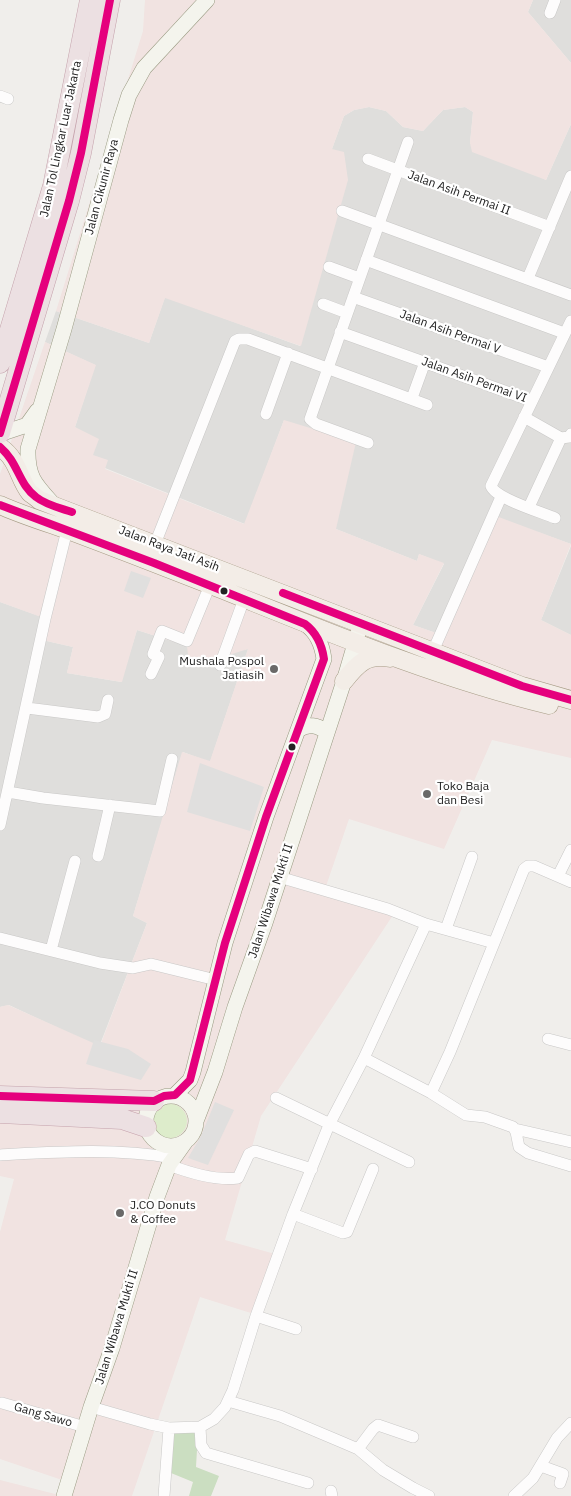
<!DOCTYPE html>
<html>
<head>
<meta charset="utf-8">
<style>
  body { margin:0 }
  canvas { display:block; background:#f0eeeb }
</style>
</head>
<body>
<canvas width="571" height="1496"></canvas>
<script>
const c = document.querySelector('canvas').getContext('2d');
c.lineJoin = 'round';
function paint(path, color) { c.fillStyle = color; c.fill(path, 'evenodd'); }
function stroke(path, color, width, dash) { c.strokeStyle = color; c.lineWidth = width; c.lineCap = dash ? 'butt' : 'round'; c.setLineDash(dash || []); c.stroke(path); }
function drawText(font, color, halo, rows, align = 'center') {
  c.font = font + ' "IBM Plex Sans",sans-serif'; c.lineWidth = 4.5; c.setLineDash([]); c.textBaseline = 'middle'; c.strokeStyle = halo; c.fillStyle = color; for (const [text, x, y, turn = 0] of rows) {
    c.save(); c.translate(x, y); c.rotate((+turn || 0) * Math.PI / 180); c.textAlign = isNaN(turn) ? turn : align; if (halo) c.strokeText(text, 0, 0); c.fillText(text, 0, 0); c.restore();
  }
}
const residential = new Path2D(`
  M533 0H571V63L528 12Z
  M369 107 386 111 403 127 423 131 443 110 465 107 473 112 470 143 546 180 571 124V544L496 517 439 634 413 625 444 564 419 554 417 561 336 529 284 420 245 524 105 468 92 455 75 427 95 365 45 342 56 311 149 343 165 297 300 346 332 149 344 116 354 110Z
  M571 546V635L541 620Z
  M0 602 42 617 38 639 73 647 67 673 121 682 137 630 187 646 241 650 248 649 210 762 183 752 133 916 147 923 99 1047 9 1005 0 1007Z`);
const commercial = new Path2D(`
  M145 0H533L528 12 571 63V124L546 180 472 152 470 143 473 112 465 107 443 110 423 131 403 127 386 111 369 107 354 110 344 116 332 149 344 152 348 180 301 346 165 298 149 343 56 311 143 31Z
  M45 342 96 365 75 427 99 439 93 455 108 460 105 469 244 524 284 420 356 442 336 529 417 561 419 554 444 563 413 625 439 634 496 516 571 544 541 620 571 635V758L492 740 444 849 349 819 324 892 393 915 261 1116 225 1240 275 1254 254 1314 200 1297 132 1496H0V1480L59 1495 65 1481 0 1459V1232L14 1179 0 1176V1007L8 1005 100 1046 147 923 133 916 182 752 210 761 248 649 197 665 188 655 187 646 137 630 122 682 67 673 73 647 38 639 41 617 0 602V474Z`);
const grass = new Path2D(`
  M153 1121a17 17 0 1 1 34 0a17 17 0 1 1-34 0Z`);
const forest = new Path2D(`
  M173 1432H198L196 1467 219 1476 211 1496H189L193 1482 171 1473Z`);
const parking = new Path2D(`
  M131 571 151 578 143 598 124 591Z
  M200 763 264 787 250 831 187 812Z
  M94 1040 128 1049 151 1064 141 1080 86 1064Z
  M215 1102 234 1110 208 1165 188 1158 201 1136Z`);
const street = new Path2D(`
  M550 13 555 0
  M0 96 8 99
  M368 159 550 227
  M342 211 571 295
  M366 260 564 333
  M329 267 359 278
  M528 278 571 176
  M353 297 548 367
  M323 304 347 313
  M340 332 532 401
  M412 398 425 362
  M266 414 288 353
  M524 417 561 438
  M368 443 316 424 310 419 408 142
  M529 507 561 438 569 437 571 434
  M555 518C541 512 496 499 491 486L571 321
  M155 544 235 341 239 339H248L427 405
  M433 651 501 497
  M220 665 244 599
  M151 674 159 657 153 654 162 631 187 641 210 585
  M27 708 98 717 105 714 108 700
  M8 792 43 798 160 811 172 759
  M0 825 45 619 67 530
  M98 856 110 805
  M558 876 571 850
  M279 877 388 909 426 924 494 943
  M446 929 472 857
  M0 938 100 963 133 968 151 964 216 980
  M51 950 75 861
  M548 1039 571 1045
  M364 1058 431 1093 466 1115 485 1117 513 1127 516 1132 519 1147 528 1153 571 1166
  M431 1093 450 1052 524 869 528 866H534L571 882
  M276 1098 409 1162
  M515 1129 571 1142
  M0 1155C58 1152 115 1148 173 1158
  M169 1165C190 1173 216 1181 238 1178L249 1154 255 1151 312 1169
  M293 1214 343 1233 347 1232 373 1169
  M256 1316 296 1329
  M228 1401 280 1416 344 1443 358 1449 383 1470 413 1488 429 1496
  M2 1403 85 1427
  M91 1407 150 1424 169 1428 200 1427 214 1419 225 1407 233 1390 256 1316 293 1214 329 1125 364 1058 426 924
  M200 1427 201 1445 206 1453 308 1483
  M358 1449 373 1429 378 1425 413 1437
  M541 1466 563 1474 560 1483
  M331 1491 332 1496
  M164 1496 169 1428
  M514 1496 533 1478 557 1438 571 1423`);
const secondary = new Path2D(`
  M0 434 27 425 37 411
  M54 505C36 485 27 478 28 449L64 329 121 120 129 95 144 68 207 0
  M298 730C309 723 317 725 327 732
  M175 1095 190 1080 193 1072 225 943 266 817 324 659C322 644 317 632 305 624
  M146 1121a25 25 0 1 1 50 0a25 25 0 1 1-50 0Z
  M196 1121 215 1072 235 1007 265 923 344 681 361 623
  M64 1496 91 1407 112 1348 157 1197 169 1165 186 1141`);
const primary = new Path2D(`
  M0 447C19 460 18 478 30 493 33 495 37 498 39 500L522 686 571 700
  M0 505C22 515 45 522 68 530 116 548 165 567 213 586 323 630 433 677 549 705
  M344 681C358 663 367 654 390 658`);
const highway = new Path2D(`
  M0 363 53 186 90 0
  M0 433 69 201 81 153 110 0
  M0 1096 154 1101
  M0 1113 122 1119 146 1127`);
const bus1 = new Path2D(`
  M0 433 69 201 81 153 110 0
  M0 447C18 462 19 485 36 497 46 505 60 508 72 512
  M0 505 154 563 305 624C317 633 322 645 324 659L266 817 225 943 190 1080 175 1095 164 1096 154 1101 0 1096
  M283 593 522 686 571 700`);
const markers = [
  [224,591,4.5,"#222"],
  [274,669,5,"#6a6968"],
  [292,747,4.5,"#222"],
  [427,794,5,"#6a6968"],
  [120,1213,5,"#6a6968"]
];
const streetNames = [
  ["Jalan Tol Lingkar Luar Jakarta",61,139,-78],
  ["Jalan Cikunir Raya",102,187,-75],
  ["Jalan Asih Permai II",459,193,20],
  ["Jalan Asih Permai V",450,332,20],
  ["Jalan Asih Permai VI",474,380,20],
  ["Jalan Raya Jati Asih",169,549,21],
  ["Jalan Wibawa Mukti II",271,901,-72],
  ["Jalan Wibawa Mukti II",117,1327,-73],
  ["Gang Sawo",43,1415,16]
];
const poiNames = [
  ["Mushala Pospol",264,662,"right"],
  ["Jatiasih",264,676,"right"],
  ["Toko Baja",437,787],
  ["dan Besi",437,801],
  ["J.CO Donuts",130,1206],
  ["& Coffee",130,1220]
];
paint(residential, '#dfdedc');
paint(commercial, '#f1e3e1');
paint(grass, '#ddeccb');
paint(forest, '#cbdec1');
paint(parking, '#e0dfde');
stroke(street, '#c9c8c7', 12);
stroke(secondary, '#999a82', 16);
stroke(primary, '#a79c86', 19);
stroke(highway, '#c5a2ac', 21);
stroke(street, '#fdfcfc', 11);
stroke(secondary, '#f4f4ed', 15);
stroke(primary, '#f3ede7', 18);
stroke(highway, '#ece0e2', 20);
stroke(bus1, '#e5007d', 8);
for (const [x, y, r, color] of markers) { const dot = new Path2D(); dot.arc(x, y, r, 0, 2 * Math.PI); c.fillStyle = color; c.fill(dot); stroke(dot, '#fff', 2); }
drawText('12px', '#222', '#fff', streetNames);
drawText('12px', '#222', '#fff', poiNames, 'left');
</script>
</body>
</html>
